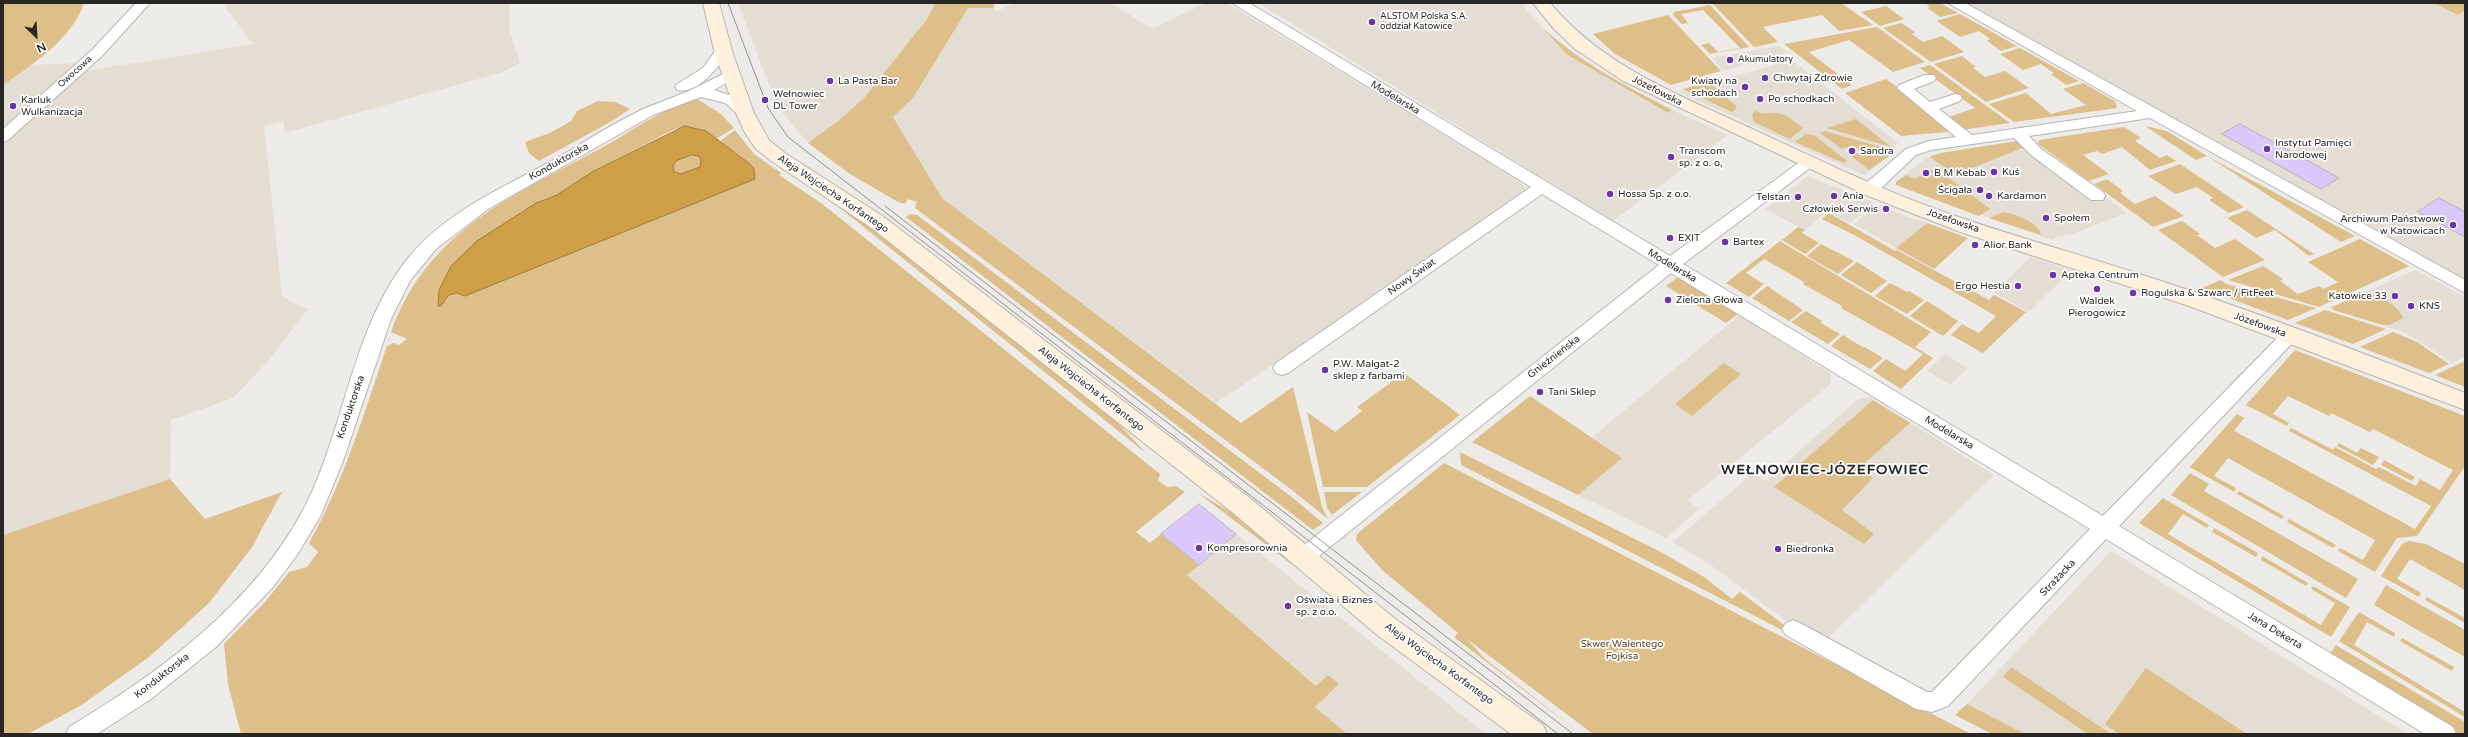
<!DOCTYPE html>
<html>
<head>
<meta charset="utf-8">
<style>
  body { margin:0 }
  #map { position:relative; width:2468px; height:737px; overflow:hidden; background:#edebe8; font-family:"Varela Round",sans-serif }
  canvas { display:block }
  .frame { position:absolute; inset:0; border:4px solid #282726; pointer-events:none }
  .north { position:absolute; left:16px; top:16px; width:40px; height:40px; -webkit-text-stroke:3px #fff; paint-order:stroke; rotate:155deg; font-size:11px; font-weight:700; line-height:16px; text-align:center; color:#282726 }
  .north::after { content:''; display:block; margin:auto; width:14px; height:18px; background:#282726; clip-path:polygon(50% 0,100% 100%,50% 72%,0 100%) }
</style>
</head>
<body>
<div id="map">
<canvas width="2468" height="737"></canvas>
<div class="frame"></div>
<div class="north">N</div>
</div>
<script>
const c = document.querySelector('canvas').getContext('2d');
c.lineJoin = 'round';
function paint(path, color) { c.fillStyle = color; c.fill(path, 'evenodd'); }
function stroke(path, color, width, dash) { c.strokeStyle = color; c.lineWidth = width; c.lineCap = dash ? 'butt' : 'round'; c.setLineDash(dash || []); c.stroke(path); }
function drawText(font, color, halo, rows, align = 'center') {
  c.font = font + ' "Varela Round",sans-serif'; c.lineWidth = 3.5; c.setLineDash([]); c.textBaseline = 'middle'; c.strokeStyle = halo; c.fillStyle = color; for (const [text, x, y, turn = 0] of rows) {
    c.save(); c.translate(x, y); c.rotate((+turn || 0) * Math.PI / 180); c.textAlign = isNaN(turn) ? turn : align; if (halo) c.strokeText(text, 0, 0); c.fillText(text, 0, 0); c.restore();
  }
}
const built = new Path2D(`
  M226 3H509L510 32 520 63 500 73 285 133 283 121 264 126 282 295 291 302 308 309 270 359 233 398 171 420 170 479 3 535V145L85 71 253 44 225 7Z
  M738 3H935L927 19 864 98 838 121 808 143 786 117 773 95Z
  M1015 3H1111L1152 29 1206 3H1227L1519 181 1525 188V194L1216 403 942 198 893 117 913 98 968 8H994L995 12Z
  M1258 3H1523L1526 9 1566 54 1667 113 1672 110 1728 135 1613 221Z
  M1959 3H2434L2458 15 2465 11V283Z
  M1779 46 1788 52 1723 71 1712 58Z
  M1792 60 1898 143 1891 149 1889 156 1864 175 1678 92Z
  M78 63 3 137V85L31 65Z
  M2031 141 2127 213 2072 234 2056 237 2053 240 1896 185 1897 181 1926 158 1933 155Z
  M1808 176 1875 203 1850 223 1828 211 1805 230 1765 209Z
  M1879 205 1905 216 1927 223 1896 248 1854 224Z
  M2030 257 2072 270 2029 312 1994 293Z
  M2416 270 2465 297V357L2452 363 2406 333 2329 308Z
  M1740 315 1830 373 1831 384 1688 500 1699 509 1666 538 1578 495 1622 458 1592 437Z
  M1945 354 1968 368 1950 385 1927 371Z
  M1869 397 1994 475 1822 644 1797 629 1712 566 1673 542 1753 473 1765 481 1857 400Z
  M1236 534 1486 734H1347L1315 707 1338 684 1317 686 1187 575Z
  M2111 551 2408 734H2025L1967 704Z`);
const green = new Path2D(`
  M3 3H84C73 38 32 65 3 85Z
  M935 3H994V8H968L913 98 893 117 942 198 1241 423 1293 387 1322 507 1328 519 1288 487 915 208 917 202 908 199 905 204 898 202 850 174 808 143 838 121 864 98 927 19Z
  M1841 3 1873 25 1839 31 1822 15 1763 27 1778 42 1754 47 1713 4Z
  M1925 3H1940L1958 13 1940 17 1927 8 1930 7Z
  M2434 3H2465V11L2458 15Z
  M1710 5 1749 47 1710 54 1701 45 1709 43 1718 52 1740 48 1703 10 1681 14 1688 23 1682 24 1673 15 1674 12Z
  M1886 6 1904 19 1880 26 1861 12Z
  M1960 14 2017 46 2001 51 1987 41 1990 39 1979 31 1960 37 1937 21Z
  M1668 15 1721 71 1671 85 1615 54 1593 34Z
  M1901 23 1915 32 1912 34 1923 42 1942 36 1964 52 1931 62 1883 28Z
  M1877 27 1925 62 1893 72 1849 40 1809 52 1852 85 1842 89 1784 44Z
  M1543 28C1581 63 1626 86 1672 110L1668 113 1566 54Z
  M2020 48 2079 81 2066 85 2051 74 2054 73 2041 64 2023 70 2000 54Z
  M1962 56 1976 67 1973 68 1985 77 2005 71 2029 88 1986 102 1934 64Z
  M1930 65 2010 123 1962 130 1946 118 1975 108 1920 68Z
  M1886 79 1957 131 1901 136 1845 93Z
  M1709 82 1737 107 1732 112 1683 89Z
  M2083 83 2115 101 2117 108 2014 122 1989 104 2026 93 2051 114 2086 105 2063 89Z
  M697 99 721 114 734 128 716 139C703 128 689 124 673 130L592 172 557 195 544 199 521 212 451 266 439 290 438 306 447 300 449 295 457 293 465 296 755 179C756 161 732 150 719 142L735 130 754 154 781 173 779 175 821 203 1160 474 1158 480 1167 487 1176 486 1185 492 1136 532 1150 543 1161 534 1199 565 1187 575 1316 686 1328 675 1339 684 1315 707 1347 734H241L228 684 224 644 266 601 289 572 307 567 318 552 309 543C344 481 364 414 387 346L393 343 399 345 407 339 391 332C428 229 516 194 605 146 633 130 665 107 697 99Z
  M598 101 615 102 630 109 612 121 539 161 529 153 525 142 550 133 571 121 577 111Z
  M1756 111C1764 115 1767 113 1775 113 1786 113 1794 121 1803 128L1790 139 1754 122 1752 114Z
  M1856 119 1891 147 1827 128Z
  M2145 126 2167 131 2207 156 2355 236 2341 242 2207 156 2196 160Z
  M2124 127 2141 138 2135 141 2160 158 2167 155 2176 161 2150 170 2122 147 2102 154 2097 151 2083 155 2109 174 2089 181 2038 144 2039 140Z
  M1825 131 1891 150 1889 156 1869 170 1851 156 1862 152 1853 145 1842 149 1820 133Z
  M1806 134 1814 135 1847 161 1844 163 1795 142Z
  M2017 141 2025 147 1962 172 1950 171 1930 157 1941 153Z
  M692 155 699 156 702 160 700 167 681 174 674 172 673 167 676 161Z
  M2180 164 2244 207 2229 213 2209 200 2213 198 2197 187 2176 194 2148 176Z
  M1925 169 1941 172 1990 209 1979 216 1896 185V182L1906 175 1915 179 1920 176 1927 179 1934 174Z
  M2107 179 2123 191 2120 193 2135 204 2155 196 2184 216 2153 227 2094 184Z
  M820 192 877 232 1114 419 1147 454Z
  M2247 210 2314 254 2309 256 2275 230 2256 238 2227 218Z
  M2004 212C2014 214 2040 222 2041 235L1989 218Z
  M1829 213 1895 251 1897 250 1989 300 1994 295 2026 312 1983 353 1951 335 1962 324 1979 333 1996 316 1856 236 1822 219Z
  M910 214 917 215 1293 498 1323 523 1313 530 906 217Z
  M2182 221 2200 234 2197 235 2215 248 2235 239 2265 260 2223 277 2158 230Z
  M1927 223 1968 238 1934 269 1896 248Z
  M1798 227 1805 230 1802 233 1819 243 1805 254 1782 240Z
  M2360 239 2409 266 2319 307 2228 280 2263 266 2283 279 2280 281 2298 294 2319 286 2323 289 2338 282 2308 262Z
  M1780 241 1931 332 1915 347 1933 358 1901 389 1873 371 1886 359 1905 371 1923 354 1841 308 1842 306 1803 284 1804 282 1764 259 1746 273 1764 284 1749 297 1726 283Z
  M1821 244 1854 261 1838 274 1807 256Z
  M1857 262 1887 281 1871 293 1841 275Z
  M1678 277 1681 278 1738 314 1726 323 1666 286Z
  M2221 280 2226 284 2316 308 2288 320 2202 288Z
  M1890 283 1907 292 1909 291 1924 300 1907 314 1875 296Z
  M1767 286 1803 310 1789 321 1752 298Z
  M2366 292C2378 295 2400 306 2403 318L2389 325H2383L2333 310 2332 307Z
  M1927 301 1958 321 1943 336 1910 316Z
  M2325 310 2386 329 2353 344 2295 323Z
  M1806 311 1822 321 1821 323 1840 334 1828 344 1791 322Z
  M2393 332 2417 342 2449 364 2429 373 2360 347Z
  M1843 335 1864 348 1865 347 1883 358 1870 369 1831 346Z
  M2295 350 2465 416V466L2417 536 2397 538 2375 572 2338 551 2340 548 2363 560 2375 540 2228 458 2214 476 2236 488 2234 492 2190 467 2237 414 2244 418 2234 431 2415 529 2431 506 2289 431 2291 428 2333 450 2335 447 2376 469 2379 467 2416 486 2420 479 2440 490 2453 470 2373 429 2370 432 2331 413 2329 416 2288 396 2273 414 2289 423 2287 426 2246 405Z
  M2465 361V387L2435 375Z
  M1724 363 1741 374 1692 416 1675 404Z
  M1404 373 1460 415 1367 487H1323L1307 412 1335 432 1362 411 1357 407Z
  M1530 396 1622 458 1578 495 1472 442Z
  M1873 400 1910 423 1858 469 1873 478 1842 510 1874 534 1864 544 1774 487Z
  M2339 443 2357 453 2361 448 2379 457 2373 465 2337 446Z
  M1460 452 1659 551 1704 577 1732 599 1740 592 1791 630 1788 633 1461 465Z
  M2384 460 2415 477 2412 481 2381 465Z
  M1444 463 1971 734H1593L1467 639 1484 658 1581 734 1454 637 1458 633 1382 570 1356 540 1357 534Z
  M2190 473 2209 484 2204 491 2358 579 2346 598 2171 495Z
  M170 479 205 519 282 492 252 547 209 603 149 657 80 706 28 734H3V535Z
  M2239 491 2284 516 2282 519 2237 494Z
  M1324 492H1362L1332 515 1327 508Z
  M1198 493 1236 515 1295 565 1294 566Z
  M2163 498 2209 525 2207 528 2183 514 2168 534 2321 625 2335 603 2311 589 2313 586 2350 607 2331 637 2139 523Z
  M2289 519 2336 545 2333 548 2287 522Z
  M2214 528 2258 553 2256 557 2212 532Z
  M2409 541 2426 544 2465 564V590L2410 559 2397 579 2421 593 2419 597 2381 576 2402 544Z
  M2262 556 2308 583 2306 586 2261 560Z
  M2386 585 2465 630V657L2374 605Z
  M2427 597 2465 618V623L2425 600Z
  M2359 612 2395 633 2394 637 2367 622 2354 645 2465 712V717L2339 641Z
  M2402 638 2454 667 2452 671 2400 641Z
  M2336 645 2465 722V734H2451L2327 658Z
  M2011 667 2111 734H2088L2003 677Z
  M2146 668 2247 734H2119L2105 724Z
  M1967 704 2025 734H1992L1955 715Z`);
const water = new Path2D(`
  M685 126 706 131 749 163 754 169 755 179 465 296 457 293 449 295 441 306H438L439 290 451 266 477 241 536 203 557 195 592 172ZM692 155 699 156 701 160 700 167 681 174 674 172 673 167 676 161Z`);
const building = new Path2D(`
  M2240 124 2312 163 2339 178 2321 189 2222 134Z
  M2439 198 2465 212V237L2418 212Z
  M1199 504 1236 534 1199 565 1161 534Z`);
const street = new Path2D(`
  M136 3H150L102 56 8 140 3 142V129L92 50Z
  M1232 3H1249L1670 256 1804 159H1814L1817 162 1814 165 1683 264 2103 516 2284 331 2290 329 2296 331 2299 335 2296 339 2119 526 2453 727 2456 734H2425L2106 539 1948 706 1932 712 1916 709 1786 635 1782 629 1786 623 1793 620 1800 623 1927 692H1932L2090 529 1671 273 1309 564 1302 566 1295 564 1292 558 1295 552 1659 265 1542 194 1288 373 1282 375 1276 373 1273 368 1276 363 1531 187Z
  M1948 3H1965L2465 280V293L2150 118 2029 136 2041 149 2103 192 2105 196 2103 200H2091L2031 155 2014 138 1931 150 1916 155 1876 193H1864L1862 189 1864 185 1906 149 1929 141 1956 137 1897 88 1899 85 1924 75H1934L1936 78 1934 81 1914 89 1930 102 1955 94 1960 95 1962 98 1960 101 1939 109 1972 135 2137 111Z
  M723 46 730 50C720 65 698 95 677 90L675 87 677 84 703 68 718 47Z
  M731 70 736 71 738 74 736 77 714 90 735 97 752 113 750 116H740L725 103 701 97 653 115 488 209 436 249 410 281 391 319 343 461 320 517 297 555 273 587 216 647 151 699 97 734H66L69 727C159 673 251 606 302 512 312 494 320 473 327 453 350 388 364 312 409 257 445 213 501 188 550 162 573 149 596 134 620 121L643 109 689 91Z`);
const secondary = new Path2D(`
  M703 3H719L733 54 754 113 769 140 785 153 884 217 1251 499 1394 618 1543 725 1547 734H1511L1376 634 1233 513 870 227 771 161 755 148 744 131 736 113 715 54Z
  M1533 3H1550C1602 65 1676 94 1748 127 1809 155 1870 185 1933 208 2007 235 2083 255 2158 280 2262 314 2363 353 2465 393V410L2189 306 1960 232 1868 196 1623 81 1575 49 1554 29Z`);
const tram = new Path2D(`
  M728 3 768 108 788 137 1558 734
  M885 206 1573 734`);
const markers = [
  [1372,22,4,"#6e33a8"],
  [1730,60,4,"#6e33a8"],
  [1765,78,4,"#6e33a8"],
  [830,81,4,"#6e33a8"],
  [1745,87,4,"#6e33a8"],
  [1760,99,4,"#6e33a8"],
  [765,100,4,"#6e33a8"],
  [13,106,4,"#6e33a8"],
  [2267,149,4,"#6e33a8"],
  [1852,151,4,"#6e33a8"],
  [1671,157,4,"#6e33a8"],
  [1994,172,4,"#6e33a8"],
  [1926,173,4,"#6e33a8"],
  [1980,190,4,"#6e33a8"],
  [1610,194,4,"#6e33a8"],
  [1834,196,4,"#6e33a8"],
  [1989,196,4,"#6e33a8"],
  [1798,197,4,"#6e33a8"],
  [1886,209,4,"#6e33a8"],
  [2046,218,4,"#6e33a8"],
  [2453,225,4,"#6e33a8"],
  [1670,238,4,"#6e33a8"],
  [1725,242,4,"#6e33a8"],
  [1975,245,4,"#6e33a8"],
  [2053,275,4,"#6e33a8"],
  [2018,286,4,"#6e33a8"],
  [2097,289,4,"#6e33a8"],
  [2133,293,4,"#6e33a8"],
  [2395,296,4,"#6e33a8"],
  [1668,300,4,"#6e33a8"],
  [2411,306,4,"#6e33a8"],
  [1325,370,4,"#6e33a8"],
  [1540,392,4,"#6e33a8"],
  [1199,548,4,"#6e33a8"],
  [1778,549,4,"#6e33a8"],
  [1288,606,4,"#6e33a8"]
];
const farPoinames = [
  ["ALSTOM Polska S.A.",1380,17],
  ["oddział Katowice",1380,27],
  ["Akumulatory",1738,60]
];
const farStreetnames = [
  ["Owocowa",75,72,-42]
];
const poiNames = [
  ["Chwytaj Zdrowie",1773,78],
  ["La Pasta Bar",838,81],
  ["Kwiaty na",1737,81,"right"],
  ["schodach",1737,93,"right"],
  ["Wełnowiec",773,94],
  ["DL Tower",773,106],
  ["Po schodkach",1768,99],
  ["Karluk",21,100],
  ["Wulkanizacja",21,112],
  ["Instytut Pamięci",2275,143],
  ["Narodowej",2275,155],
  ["Transcom",1679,151],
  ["sp. z o. o,",1679,163],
  ["Sandra",1860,151],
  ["Kuś",2002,172],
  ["B M Kebab",1934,173],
  ["Ścigała",1972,190,"right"],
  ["Hossa Sp. z o.o.",1618,194],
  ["Ania",1842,196],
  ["Kardamon",1997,196],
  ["Telstan",1790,197,"right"],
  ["Człowiek Serwis",1878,209,"right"],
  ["Społem",2054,218],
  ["Archiwum Państwowe",2445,219,"right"],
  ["w Katowicach",2445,231,"right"],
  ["EXIT",1678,238],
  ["Bartex",1733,242],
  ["Alior Bank",1983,245],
  ["Apteka Centrum",2061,275],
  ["Ergo Hestia",2010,286,"right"],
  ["Rogulska & Szwarc / FitFeet",2141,293],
  ["Katowice 33",2387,296,"right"],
  ["Zielona Głowa",1676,300],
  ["Waldek",2097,301,"center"],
  ["Pierogowicz",2097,313,"center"],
  ["KNS",2419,306],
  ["P.W. Malgat-2",1333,364],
  ["sklep z farbami",1333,376],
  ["Tani Sklep",1548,392],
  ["Kompresorownia",1207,548],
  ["Biedronka",1786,549],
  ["Oświata i Biznes",1296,600],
  ["sp. z o.o.",1296,612]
];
const streetNames = [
  ["Józefowska",1657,91,27],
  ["Modelarska",1395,98,31],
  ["Konduktorska",559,162,-29],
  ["Aleja Wojciecha Korfantego",833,194,34],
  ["Józefowska",1953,221,19],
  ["Modelarska",1672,266,31],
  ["Nowy Świat",1412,277,-35],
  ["Józefowska",2260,325,20],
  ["Gnieźnieńska",1554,357,-38],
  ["Aleja Wojciecha Korfantego",1091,389,38],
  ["Konduktorska",351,407,-71],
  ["Modelarska",1949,433,31],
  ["Strażacka",2058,578,-46],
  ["Jana Dekerta",2275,631,31],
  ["Aleja Wojciecha Korfantego",1439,664,36],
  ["Konduktorska",162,676,-38]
];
const parkNames = [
  ["Skwer Walentego",1622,644],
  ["Fojkisa",1622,656]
];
const districtNames = [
  ["WEŁNOWIEC-JÓZEFOWIEC",1825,470]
];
paint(built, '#e3ddd4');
paint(green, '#debe89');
paint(water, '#cf9f48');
stroke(water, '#9d7b3e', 1);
paint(building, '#dbc7f9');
stroke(building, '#b8b7ba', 1);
stroke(street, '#b7b5b2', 2);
stroke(secondary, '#b7b5b2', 2);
paint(street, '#fff');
paint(secondary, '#fef0da');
stroke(tram, '#949290', 1);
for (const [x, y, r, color] of markers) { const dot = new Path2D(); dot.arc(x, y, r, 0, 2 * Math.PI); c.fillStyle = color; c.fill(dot); stroke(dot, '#fff', 1.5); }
drawText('9px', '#282726', '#fff', farPoinames, 'left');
drawText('9px', '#282726', '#fff', farStreetnames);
drawText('10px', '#282726', '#fff', poiNames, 'left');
drawText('10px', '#282726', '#fff', streetNames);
drawText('10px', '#56411d', '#fff', parkNames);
c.letterSpacing = '1px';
drawText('bold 14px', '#282726', '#fff', districtNames);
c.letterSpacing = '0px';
</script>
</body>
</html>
